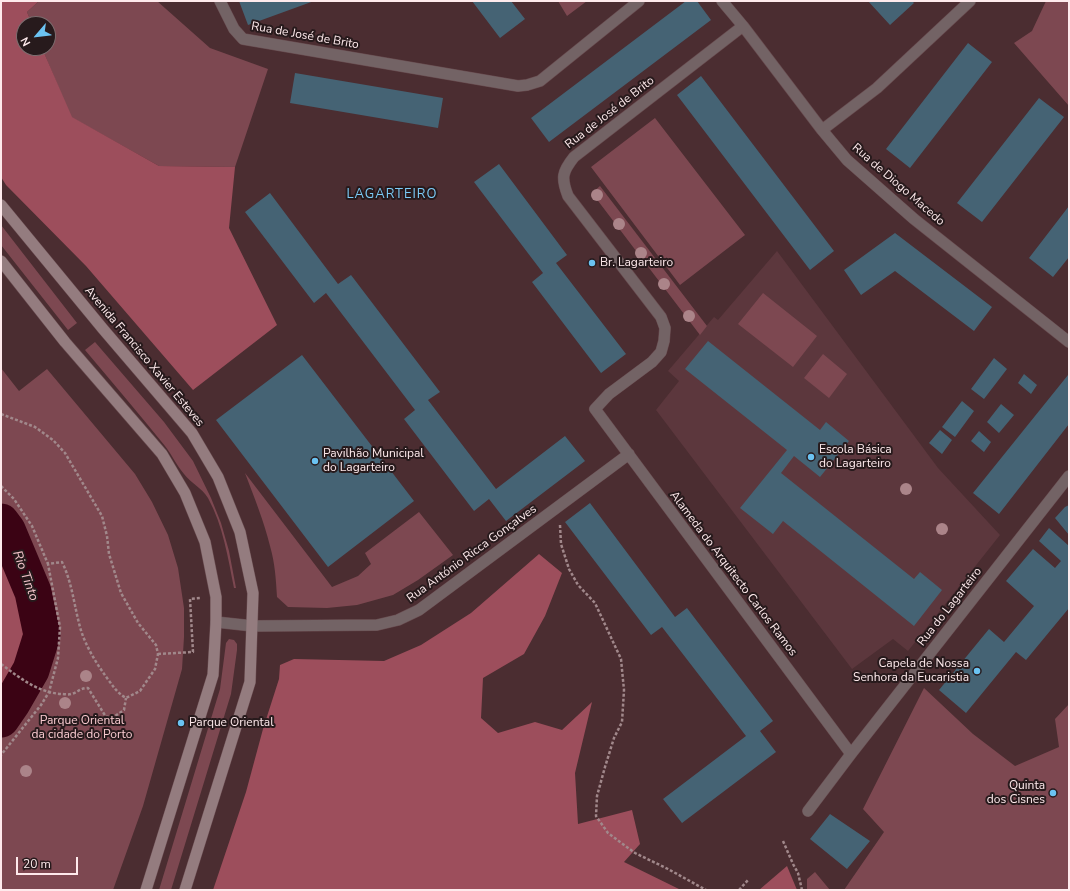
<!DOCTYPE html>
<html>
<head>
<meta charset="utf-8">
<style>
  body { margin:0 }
  #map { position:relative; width:1070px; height:891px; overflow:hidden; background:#4b2d31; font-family:"Nunito Sans",sans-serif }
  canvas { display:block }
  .frame { position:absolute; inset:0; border:2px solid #feeaec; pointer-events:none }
  .north { position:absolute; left:16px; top:16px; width:40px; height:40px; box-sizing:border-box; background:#271a1c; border:1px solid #7d6d6f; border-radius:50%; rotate:242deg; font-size:11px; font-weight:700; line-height:16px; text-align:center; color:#feeaec }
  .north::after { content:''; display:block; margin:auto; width:14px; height:18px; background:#6bc3f2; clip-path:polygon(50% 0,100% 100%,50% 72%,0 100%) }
  .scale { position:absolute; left:16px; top:857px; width:62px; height:18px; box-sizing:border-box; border:2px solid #feeaec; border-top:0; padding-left:5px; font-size:12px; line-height:14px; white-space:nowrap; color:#feeaec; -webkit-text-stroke:3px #271a1c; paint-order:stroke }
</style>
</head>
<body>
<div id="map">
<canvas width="1070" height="891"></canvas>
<div class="frame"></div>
<div class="north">N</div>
<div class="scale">20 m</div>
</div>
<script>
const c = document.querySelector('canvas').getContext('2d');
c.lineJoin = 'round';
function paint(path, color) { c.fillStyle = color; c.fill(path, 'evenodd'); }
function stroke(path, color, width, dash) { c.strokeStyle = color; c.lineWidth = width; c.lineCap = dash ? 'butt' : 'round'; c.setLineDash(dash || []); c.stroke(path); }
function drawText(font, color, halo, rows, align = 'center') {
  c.font = font + ' "Nunito Sans",sans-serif'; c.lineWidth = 4; c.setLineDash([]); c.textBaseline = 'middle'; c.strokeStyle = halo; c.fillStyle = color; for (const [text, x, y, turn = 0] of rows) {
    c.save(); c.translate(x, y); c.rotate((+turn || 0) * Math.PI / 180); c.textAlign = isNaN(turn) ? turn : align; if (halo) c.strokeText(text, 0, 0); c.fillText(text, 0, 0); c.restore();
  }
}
const built = new Path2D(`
  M777 251 938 468 1000 535 908 651 893 639 852 669 656 410 679 381 668 371 714 317 718 320Z`);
const green = new Path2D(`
  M39 1H157L210 48 268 69 235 167 159 166 71 117 42 48H48V24H32L27 12Z
  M558 1H587L567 16Z
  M1046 1H1069V106L1014 43 1032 31Z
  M655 118 745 235 680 285 591 167Z
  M600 186 707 326 700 335 592 193Z
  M1 225 77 323 68 330 1 245Z
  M763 293 817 336 793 367 738 324Z
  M95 342 164 422 193 461 211 498 221 523 229 551 236 588H234C228 558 223 525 208 498 202 488 191 483 184 474 177 466 172 455 165 446 139 414 112 382 85 350Z
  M823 354 847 374 829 398 804 378Z
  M1 368 19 391 47 369 135 474 152 502 168 535 178 568 184 608V637L182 669 143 806 113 890H1V702L12 687 28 642V612L17 573 1 547Z
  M245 473 332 587 358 576 371 564 365 553 419 512 453 555 418 580 393 595 357 605 327 608 288 607 277 597C276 580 275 563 270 546 264 521 254 497 245 473Z
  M229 639 234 640 237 644V650L231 694 171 890H159L220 689 226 643Z
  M924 688 973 734 1015 766 1059 747 1055 719 1069 704V890H844L884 832 863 809Z
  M815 872 830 890H807V879Z`);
const forest = new Path2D(`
  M1 1H39L27 12 32 24H24V48H42L72 117 159 166 235 167 229 228 277 325 193 390 86 266 6 185 1 177Z
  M1 547 17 573 28 612V642L12 687 1 702Z
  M539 554 562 573 545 616 524 654 483 678 481 718 498 733 535 722 562 730 592 702 575 773 578 824 632 810 640 844 624 862 681 890H213L246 792 263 729 279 679 280 665 294 659 384 661 421 645 471 613Z
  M787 866 797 890H759Z`);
const river = new Path2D(`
  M1 522 7 530 33 592 42 635 31 670 12 703 1 719`);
const building = new Path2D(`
  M239 1H314L248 25Z
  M472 1H511L525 19 500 38Z
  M686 1H697L711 20 549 142 531 118Z
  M868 1H912L914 3 890 25Z
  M968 43 992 62 910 168 886 149Z
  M295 73 443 98 438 128 290 103Z
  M701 76 834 251 810 270 677 95Z
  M1039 98 1064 117 982 222 957 203Z
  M499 164 567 255 556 263 626 354 601 373 532 282 543 273 474 182Z
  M270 193 338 284 351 275 440 392 428 400 496 489 565 436 585 461 506 521 489 499 474 511 404 419 415 410 326 293 314 303 245 212Z
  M1069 206V257L1053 277 1029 258Z
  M895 233 992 307 974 331 895 271 861 295 844 270Z
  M708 341 820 430 826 422 849 441 820 477 794 456 781 473 914 579 920 572 942 590 914 626 783 521 773 534 740 508 787 450 685 369Z
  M302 355 414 501 328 567 216 420Z
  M994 358 1007 369 984 399 971 389Z
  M1024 374 1037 385 1031 394 1018 383Z
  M1068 375 1069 376V424L999 514 973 493Z
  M962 401 974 411 955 437 942 427Z
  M1001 404 1014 415 999 433 987 422Z
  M940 430 952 440 942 454 929 443Z
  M979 431 991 442 984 452 971 441Z
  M590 503 675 617 687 608 773 721 760 731 776 752 682 823 663 799 746 736 662 627 651 635 565 522Z
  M1069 505V535L1055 518 1065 507Z
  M1049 528 1069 546V608L1026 660 1016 652 966 713 939 690 989 629 1004 642 1034 606 1006 581 1033 549 1055 568 1061 561 1039 541Z
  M830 814 870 841 847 869 810 839Z`);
const path = new Path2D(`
  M1 414 35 427 53 440 65 453 102 516 107 536 109 554 121 593 138 623 156 645 158 654 155 669 140 691 126 698C117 693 113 686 107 678 96 663 85 645 80 627 74 605 72 582 62 562L48 564 60 627 58 658 49 692 41 705 1 755
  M1 486 14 499 32 526 48 564
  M560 525 561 544 569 569 578 585 595 603 621 659 624 690 622 722 614 738 605 767 597 796 596 816 608 833 635 853 668 869 706 890
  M158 654 193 652 190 599 200 598
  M1 664C20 678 37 692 61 694 64 694 68 695 71 694 77 693 80 688 88 688L106 717 115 716 124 710 126 698
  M783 841 793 864 798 873 802 890
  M739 890 748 880`);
const minor = new Path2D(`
  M220 1 234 29 243 39 518 86 527 85 540 81 639 1
  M722 1 743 26 822 130 847 160 914 219 1069 342
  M743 26 574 157C562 172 561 178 568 196L661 317 665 328 664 341 661 352 652 362 609 394 595 409 851 754
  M822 130 877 88 970 1
  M216 622 253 626 377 625 398 620 419 610 629 454
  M808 811 851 754 1069 476`);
const secondary = new Path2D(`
  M1 205 103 329 192 433 218 477 240 532 253 593 250 682 185 890
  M1 261 65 342 162 454 185 493 205 542 216 597V622L213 675 146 890`);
const trees = [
  [597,195],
  [619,224],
  [641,253],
  [664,284],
  [689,316],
  [906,489],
  [942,529],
  [86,676],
  [65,703],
  [26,771]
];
const markers = [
  [592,263,4,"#6bc3f2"],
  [811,457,4,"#6bc3f2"],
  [315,461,4,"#6bc3f2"],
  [977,671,4,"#6bc3f2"],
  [181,723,4,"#6bc3f2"],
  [1053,793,4,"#6bc3f2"]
];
const streetNames = [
  ["Rua de José de Brito",305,36,10],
  ["Rua de José de Brito",610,113,-38],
  ["Rua de Diogo Macedo",898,185,41],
  ["Avenida Francisco Xavier Esteves",144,357,50],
  ["Rua António Ricca Gonçalves",472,554,-36],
  ["Alameda do Arquitecto Carlos Ramos",733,574,53],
  ["Rua do Lagarteiro",950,607,-52]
];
const poiNames = [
  ["Br. Lagarteiro",600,263],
  ["Escola Básica",819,450],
  ["do Lagarteiro",819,464],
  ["Pavilhão Municipal",323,454],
  ["do Lagarteiro",323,468],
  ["Capela de Nossa",969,664,"right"],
  ["Senhora da Eucaristia",969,678,"right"],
  ["Parque Oriental",189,723],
  ["Quinta",1045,786,"right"],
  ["dos Cisnes",1045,800,"right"]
];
const parkNames = [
  ["Parque Oriental",82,721],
  ["da cidade do Porto",82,735]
];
const neighbourhoodNames = [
  ["LAGARTEIRO",392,195]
];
const waterNames = [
  ["Rio Tinto",25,576,70]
];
paint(built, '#5c373d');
paint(green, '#7d4851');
paint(forest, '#9d4e5c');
stroke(river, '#3b0314', 37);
paint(building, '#456374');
stroke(minor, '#684b4f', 12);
stroke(secondary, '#684b4f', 12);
stroke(path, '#a1888b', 2.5, [3, 2]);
stroke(minor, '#736365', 11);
stroke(secondary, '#947c7f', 11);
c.fillStyle = '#ab8489';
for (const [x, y] of trees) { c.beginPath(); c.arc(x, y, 6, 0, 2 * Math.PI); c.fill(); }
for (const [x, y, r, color] of markers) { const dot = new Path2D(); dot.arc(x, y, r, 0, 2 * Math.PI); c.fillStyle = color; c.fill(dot); stroke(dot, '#271a1c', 1.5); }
drawText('12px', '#feeaec', '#271a1c', streetNames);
drawText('12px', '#feeaec', '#271a1c', poiNames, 'left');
drawText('12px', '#facbd1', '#271a1c', parkNames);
c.letterSpacing = '1px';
drawText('13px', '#7cccf8', '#271a1c', neighbourhoodNames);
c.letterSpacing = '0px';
drawText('italic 13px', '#f2c3c9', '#271a1c', waterNames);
</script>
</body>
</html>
